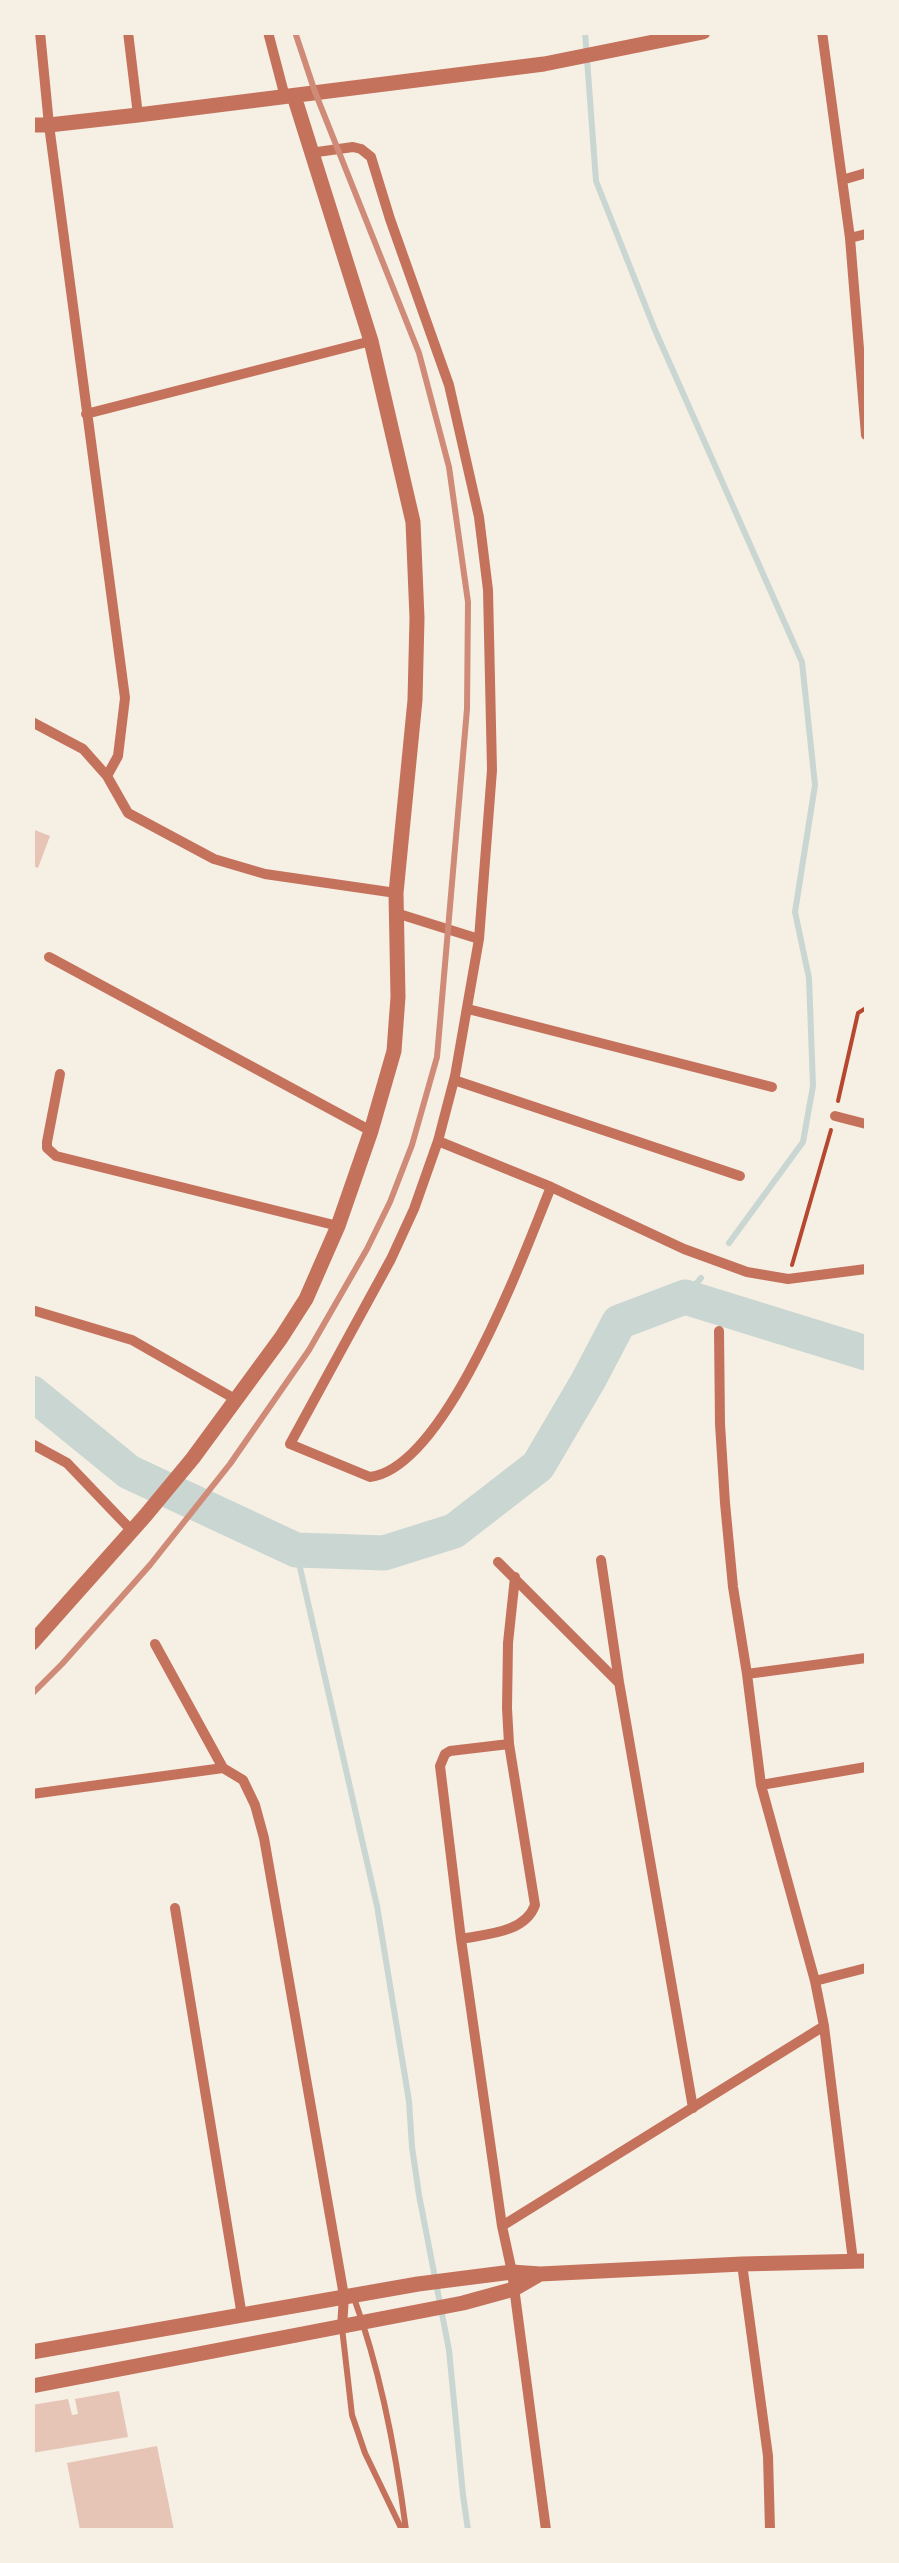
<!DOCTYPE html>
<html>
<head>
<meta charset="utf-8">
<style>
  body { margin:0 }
  #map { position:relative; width:899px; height:2563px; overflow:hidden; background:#f6efe4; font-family:Figtree,sans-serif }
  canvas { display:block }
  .frame { position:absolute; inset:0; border:35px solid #f6efe4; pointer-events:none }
</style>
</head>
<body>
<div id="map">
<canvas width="899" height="2563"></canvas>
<div class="frame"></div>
</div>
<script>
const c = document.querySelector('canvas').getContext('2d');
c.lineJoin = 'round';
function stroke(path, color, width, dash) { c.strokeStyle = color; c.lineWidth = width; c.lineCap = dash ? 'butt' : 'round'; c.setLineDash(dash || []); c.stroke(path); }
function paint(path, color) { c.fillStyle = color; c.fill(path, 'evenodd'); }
const stream = new Path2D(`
  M585 32 596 181 655 330 802 662 815 785 795 912 809 978 813 1086 803 1142 729 1243
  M685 1297 701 1278
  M296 1550 377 1906 409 2101 412 2147 419 2195 449 2350 463 2495 468 2530`);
const river = new Path2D(`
  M32 1393 129 1472 296 1550 384 1553 454 1531 538 1466 588 1381 619 1322 685 1297 866 1353`);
const building = new Path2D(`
  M32 829 50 836 38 868 32 866Z
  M119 2391 128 2437 32 2453V2405L68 2399 72 2415 78 2414 75 2399Z
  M157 2446 174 2530H80L67 2463Z`);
const path = new Path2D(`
  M838 1101 858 1013 866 1008
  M792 1265 831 1130`);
const service = new Path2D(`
  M354 2298C381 2372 396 2452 406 2530
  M342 2328 352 2415 365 2453 402 2530`);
const minor = new Path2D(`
  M40 32 49 125 125 698 118 756 107 776
  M128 32 138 115
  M268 32 285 97
  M822 32 850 238 866 435
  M310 153 353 147 361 149 371 157 390 219 449 385 479 517 488 590 492 770 479 939 455 1076 438 1141 414 1209 391 1259 290 1444 370 1477C447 1467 524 1253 551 1187
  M842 180 866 173
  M850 238 866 234
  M86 414 371 341
  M32 722 83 749 107 776 128 813 214 859 265 874 396 893
  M396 913 479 939
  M49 957 371 1131
  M468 1009 772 1087
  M60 1074 47 1142V1148L56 1156 338 1226
  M454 1080 740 1176
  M835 1116 866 1124
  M438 1141 551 1187 684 1249 747 1272 788 1279 866 1269
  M32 1310 132 1340 235 1399
  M719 1331 720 1424 725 1503 733 1587 747 1674 761 1785 815 1981 824 2026 853 2261
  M32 1444 67 1463 132 1531
  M601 1560 619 1682 693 2108
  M498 1562 618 1682
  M155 1644 223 1768
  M747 1674 866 1658
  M509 1744 450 1751 445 1754 440 1766 461 1939 502 2226 512 2272 546 2530
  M223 1768 243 1780 255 1805 264 1838 344 2296 342 2327
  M761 1785 866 1767
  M32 1794 223 1768
  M175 1908 242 2316
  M461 1939C486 1934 525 1933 535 1905L509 1744 507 1708 508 1643 515 1577
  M815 1981 866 1968
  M502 2226 824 2026
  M742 2264 768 2456 770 2530`);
const tertiary = new Path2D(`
  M32 125H49L138 115 544 64 703 32
  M32 1643 145 1516 193 1458 281 1338 306 1299 338 1226 371 1131 394 1051 398 997 396 893 415 700 417 618 413 522 371 341 294 96
  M32 2352 418 2284 512 2272 540 2274 742 2264 866 2261
  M32 2386 463 2303 514 2289 540 2274`);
const rail = new Path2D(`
  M32 1694 62 1664 150 1565 230 1464 309 1350 367 1249 390 1202 412 1145 437 1057 467 709 468 602 449 467 419 353 315 92 295 32`);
stroke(stream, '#c9d6d2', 6);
stroke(river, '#c9d6d2', 35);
paint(building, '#e6c5b7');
stroke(path, '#b5482f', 4);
stroke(service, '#c5725c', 6);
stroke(minor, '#c5725c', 10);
stroke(tertiary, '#c5725c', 15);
stroke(rail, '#cf8b77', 6);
</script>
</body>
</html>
